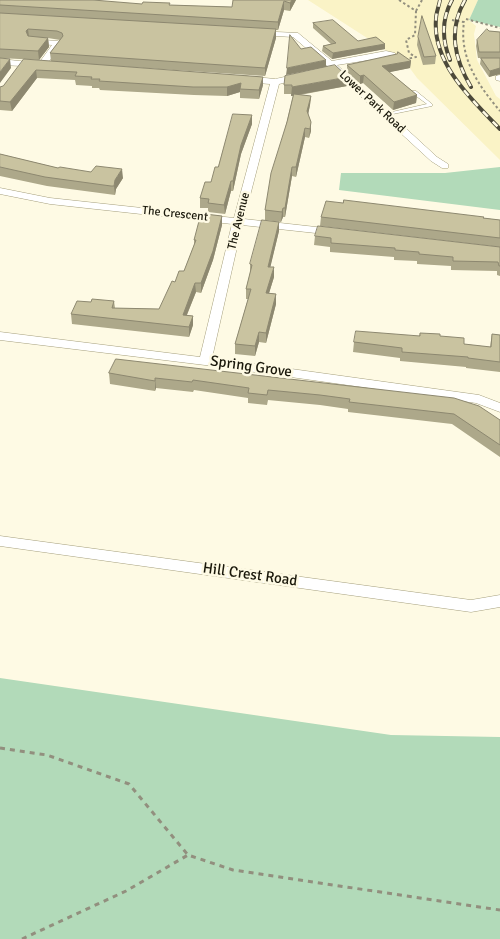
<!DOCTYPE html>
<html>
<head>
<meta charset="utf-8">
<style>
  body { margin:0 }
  canvas { display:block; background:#fefae4 }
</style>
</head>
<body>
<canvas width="500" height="939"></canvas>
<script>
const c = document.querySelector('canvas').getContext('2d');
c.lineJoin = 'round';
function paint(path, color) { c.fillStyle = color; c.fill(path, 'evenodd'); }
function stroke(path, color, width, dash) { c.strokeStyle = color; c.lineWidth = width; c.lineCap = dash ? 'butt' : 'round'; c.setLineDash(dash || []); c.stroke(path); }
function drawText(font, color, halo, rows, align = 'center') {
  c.font = font + ' Signika,sans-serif'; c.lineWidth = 5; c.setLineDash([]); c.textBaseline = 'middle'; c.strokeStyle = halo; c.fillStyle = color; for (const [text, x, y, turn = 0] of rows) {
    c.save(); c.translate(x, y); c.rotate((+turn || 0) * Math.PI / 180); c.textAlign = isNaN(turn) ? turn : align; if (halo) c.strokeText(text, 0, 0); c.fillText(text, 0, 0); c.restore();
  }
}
const built = new Path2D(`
  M308 0H478L469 20 476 26 474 34 477 60 496 96 500 99V160L417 78 409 67 392 54Z`);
const green = new Path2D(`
  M478 0H500V27L469 20Z
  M500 167V210L339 190 341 173H445Z
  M0 678 391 735 500 737V939H0Z`);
const pathFar1 = new Path2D(`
  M399 0 416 11 415 35 406 40 409 53 416 57 407 59
  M416 11 422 0
  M466 19 500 28
  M452 20 464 22C459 58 478 85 500 111`);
const path = new Path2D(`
  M0 748 47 755 129 784 188 855 233 870 500 910
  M22 939 126 891 188 855`);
const service = new Path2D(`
  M412 91H416L432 104V106L383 116V114L427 104 412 93Z`);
const minor = new Path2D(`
  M255 31 298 33 332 61 386 51 395 53 396 60 378 65 375 64V60L388 57 337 65 437 157 448 164V168H442L431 161 333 71 293 37 258 35H255Z
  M29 39 58 41 62 43 45 67 0 65V59L39 63 52 45 29 43Z
  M303 73 307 76 306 78 279 84 244 219 334 229 339 232 334 235 242 225 212 358 479 395 500 403V412L476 403 205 365 0 340V332L200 357 232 224 50 204 0 194V188L50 198 234 218 270 84 245 82 241 79 245 76 275 79Z
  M500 75V81L496 80V76Z
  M0 536 471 600 500 595V607L471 612 0 546Z`);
const rail = new Path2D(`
  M440 0C439 6 436 13 436 19 432 63 472 100 500 129
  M465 0C448 30 454 58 471 87
  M450 60C442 40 441 20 452 0`);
const wall = new Path2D(`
  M0 0 232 7 296 0 290 11 284 10 278 30H276V38L265 76 98 65 263 77V85L259 99 240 98V92L227 96 194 95 100 90 99 88H92V86L76 85 75 80 37 78 12 111 0 110V87L3 86 51 61 50 53 60 40 48 38 49 47 39 60 0 58Z
  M313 23 358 41 385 44V49L332 59 322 51 323 46 331 44 313 28Z
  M489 31 500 32V74L489 77 480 64 481 58H478L476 46 477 40Z
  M418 37 436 56 435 64 423 65 417 45Z
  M411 61 410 68 389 72 417 95 416 103 393 110 363 83 360 84 347 72V65Z
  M284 85 347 86 300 95 311 96 310 105 308 114 311 122V131L309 138 305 137 296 177 292 176 285 217H283L281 222 265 220V210L293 96H291V94H284Z
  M252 115V124L241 154 233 191H231L225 214 208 212V208H200V198L211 182 218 167Z
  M0 154 58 168 123 178 116 189 115 195 47 186 0 176Z
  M222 216V225L213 260 201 293 196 292 187 315 193 316V325L189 337 72 324 71 314 91 302 114 301 115 308 159 309 175 282 184 271 194 245V240L203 221Z
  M321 217 483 218 500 220V247L320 226Z
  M279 222V231L270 267 274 277 269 293 276 294V304L266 343 259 342 255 356 235 354V344L248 299H246V289L250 273V264Z
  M315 236 500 247V276L497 275V271L451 270V266L417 264V261L394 260V257L330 252V247L314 245Z
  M420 333 440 336 464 344 490 347 492 334 500 335V372L466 368V367L400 361V358L353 352 354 342 419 336Z
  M116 359 500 420V457L452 424 348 412V409L320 405 268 400 267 405 248 403V398L194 390 193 392 156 388 155 391 110 384 109 373Z`);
const shadedWall = new Path2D(`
  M292 0H296L290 11V3Z
  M284 1V10L278 30V22Z
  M28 29 29 37 27 39 26 31Z
  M276 29V38L265 76V68Z
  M48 38 49 47 39 60 38 51Z
  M385 44V49L332 59 333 53Z
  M10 59 11 68 0 83V72Z
  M326 60V67L286 75 287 68Z
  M411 61 410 68 381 74 382 66Z
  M500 68V74L489 77 490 71Z
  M36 70 37 78 12 111 10 102Z
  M364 75 363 83 360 84V76Z
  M263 77V85L259 99V90Z
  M348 77 347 86 291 96 292 87Z
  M241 83 240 89V92L227 96V87Z
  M417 95 416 103 393 110 394 102Z
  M311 96 310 105 307 120V111Z
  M252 115V124L241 154 233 191V181L241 145Z
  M311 122V131L309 138 310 129Z
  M305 128V137L296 177V167Z
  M292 167V176L285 217V208Z
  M122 169 123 178 116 189 115 195 114 186 115 180Z
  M231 181V191L225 214 224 205Z
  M283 208V217L281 222 282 212Z
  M222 216V225L213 260 201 293V283Z
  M279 222V231L268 277V267Z
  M274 267V277L266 303V293Z
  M195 283 196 292 183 324V315Z
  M276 294V304L266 343V333Z
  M193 316V325L189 337V327Z
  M259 332V342L255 356V346Z
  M155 378 156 388 155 391Z`);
const building = new Path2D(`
  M0 0H93L142 4 143 2 170 3 169 5 232 7 233 0H292L290 3 284 1 278 22 0 5Z
  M0 13 276 29 265 68 50 53 63 36 62 33 57 31 28 29 26 31 28 36 48 38 38 51 0 49Z
  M422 16 436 56 424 57 418 37Z
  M333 20 358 41 376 37 385 44 333 53 323 46 336 43 313 23Z
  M487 29 489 31 500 32V52H479L477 40Z
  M290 35 301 49 311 47 326 60 287 68Z
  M398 52 411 61 382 66 417 95 394 102 364 75 360 76 347 65 397 54Z
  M0 58 10 59 0 72Z
  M481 58H500V68L490 71Z
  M24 59 263 77 259 90 240 89 241 83 227 87H193L99 81 100 79H91L92 77 75 76 77 72H76L36 70 10 102 0 101V87L3 86Z
  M335 65 348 77 292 87V85H284L285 76Z
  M294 94 311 96 307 111 311 122 310 129 305 128 296 167H292L285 208H283L282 212 265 210 271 173 287 122Z
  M233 114 252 115 241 145 233 181H231L224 205 208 203 209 199 200 198 205 182H211L215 167H218Z
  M0 154 58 168 60 167 91 172 96 166 122 169 115 180 114 186H111L45 177 0 167Z
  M344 200 484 217 483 218 500 220V238L321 217 326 201 343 203Z
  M205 214 222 216 213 251 201 283H195L183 315 193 316 189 327 71 314 77 301 91 302 92 299 114 301 112 308 159 309 172 281 175 282 179 271H184L196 240H194L199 221H203Z
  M262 220 279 222 268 267H274L266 293 276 294 266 333 259 332 255 346 235 344 251 289H246L252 265 250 264Z
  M318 226 500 247V266H499L498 262 453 261V257L419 254V252L395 250V248L331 243V238L315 236Z
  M356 331 420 336V333L440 334V336L464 338V344L491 347 492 334 500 335V362L468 358V357L402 352V348L354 342Z
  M116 359 454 398 479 406 500 420V445L454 414 349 402 350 399 320 395 268 390 267 395 248 393 249 388 193 380 192 382 155 378V381L109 373Z`);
const farStreetnames = [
  ["Lower Park Road",372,102,43],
  ["The Crescent",175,214,6],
  ["The Avenue",239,221,-76]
];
const streetNames = [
  ["Spring Grove",251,367,8],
  ["Hill Crest Road",250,575,8]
];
paint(built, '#faf3c6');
paint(green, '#b2dab9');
stroke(service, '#a59f7d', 1);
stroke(minor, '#a59f7d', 1);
stroke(pathFar1, '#928f7e', 2, [2.5, 2.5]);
stroke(path, '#928f7e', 3, [5, 5]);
paint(service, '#fff');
paint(minor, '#fff');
stroke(rail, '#4c493a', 4);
stroke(rail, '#fefae4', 2.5, [7]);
paint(wall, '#ada88a');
paint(shadedWall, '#8d8870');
paint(building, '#c9c3a0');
stroke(building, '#8d8870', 1);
drawText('12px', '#19170a', '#fefae4', farStreetnames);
drawText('15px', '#19170a', '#fefae4', streetNames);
</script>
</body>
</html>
